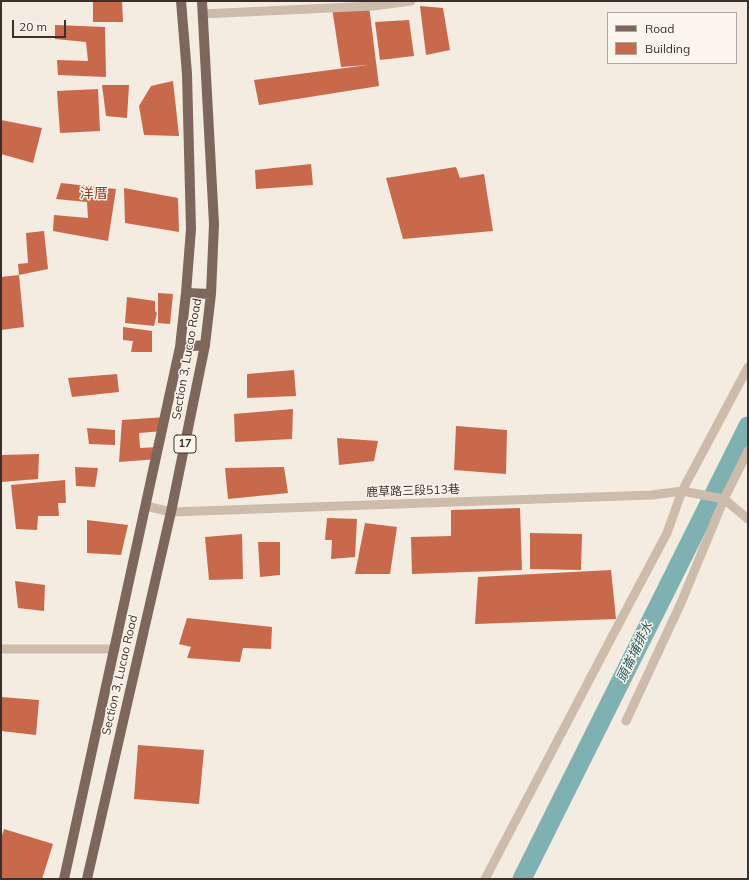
<!DOCTYPE html>
<html>
<head>
<meta charset="utf-8">
<style>
  body { margin:0 }
  #map { position:relative; width:749px; height:880px; overflow:hidden; background:#f4ebe1; font-family:Mulish,sans-serif }
  canvas { display:block }
  .frame { position:absolute; inset:0; border:2px solid #3b302b; pointer-events:none }
  .legend { position:absolute; left:607px; top:12px; width:130px; height:52px; box-sizing:border-box; background:#fbf5ee; border:1px solid #aea6a0; margin:0; padding:5px 7px; list-style:none; font-size:12px; color:#3b302b }
  .legend li { display:flex; align-items:center; gap:8px; height:20px }
  .legend b { width:20px; border:1px solid #aea6a0 }
  .scale { position:absolute; left:12px; top:20px; width:54px; height:18px; box-sizing:border-box; border:2px solid #3b302b; border-top:0; padding-left:5px; font-size:12px; line-height:14px; white-space:nowrap; color:#3b302b; -webkit-text-stroke:3px #fbf5ee; paint-order:stroke }
</style>
</head>
<body>
<div id="map">
<canvas width="749" height="880"></canvas>
<div class="frame"></div>
<ul class="legend">
<li><b style="height:5px;background:#7d675c"></b>Road</li>
<li><b style="height:11px;background:#c8694b"></b>Building</li>
</ul>
<div class="scale">20 m</div>
</div>
<script>
const c = document.querySelector('canvas').getContext('2d');
c.lineJoin = 'round';
function stroke(path, color, width, dash) { c.strokeStyle = color; c.lineWidth = width; c.lineCap = dash ? 'butt' : 'round'; c.setLineDash(dash || []); c.stroke(path); }
function paint(path, color) { c.fillStyle = color; c.fill(path, 'evenodd'); }
function drawText(font, color, halo, rows, align = 'center') {
  c.font = font + ' Mulish,"Noto Sans TC",sans-serif'; c.lineWidth = 3; c.setLineDash([]); c.textBaseline = 'middle'; c.strokeStyle = halo; c.fillStyle = color; for (const [text, x, y, turn = 0] of rows) {
    c.save(); c.translate(x, y); c.rotate((+turn || 0) * Math.PI / 180); c.textAlign = isNaN(turn) ? turn : align; if (halo) c.strokeText(text, 0, 0); c.fillText(text, 0, 0); c.restore();
  }
}
const canal = new Path2D(`
  M522 879 748 426`);
const building = new Path2D(`
  M93 1H122L123 22H93Z
  M369 6 379 86 259 105 254 80 368 65 341 67 332 8Z
  M420 6 443 8 450 50 426 55Z
  M409 20 414 56 380 60 375 22Z
  M55 25 105 27 106 77 58 75 57 60 88 61 86 42 55 39Z
  M173 81 179 136 144 135 139 106 151 86Z
  M102 85H129L127 118 106 116Z
  M98 89 100 131 60 133 57 91Z
  M1 120 42 128 33 163 1 154Z
  M311 164 313 185 256 189 255 170Z
  M456 167 460 178 484 174 493 231 403 239 386 178Z
  M61 183 116 189 108 241 53 231 54 215 88 218 87 202 56 199Z
  M124 188 178 198 179 232 125 223Z
  M44 231 48 269 19 275 18 264 28 263 26 233Z
  M19 275 24 327 1 330V277Z
  M158 293 173 294 170 324 158 323Z
  M127 297 155 301V311L157 313 154 326 125 323Z
  M123 327 152 331V352H131L133 341 123 340Z
  M294 370 296 396 247 398V374Z
  M117 374 119 392 72 397 68 378Z
  M293 409 292 439 235 442 234 414Z
  M166 417 163 431 139 433 140 448 160 447 158 459 119 462 122 420Z
  M456 426 507 430 506 474 454 470Z
  M87 428 115 430V445L89 444Z
  M337 438 378 441 374 461 339 465Z
  M39 454 38 479 1 482V455Z
  M75 467 98 468 95 487 76 486Z
  M284 467 288 493 228 499 225 468Z
  M65 480 66 503H58L59 516H38L37 530 16 529 11 485Z
  M520 508 522 570 412 574 411 537 451 536V510Z
  M327 518 357 519 355 557 331 559 332 540H325Z
  M87 520 128 525 121 555 87 553Z
  M365 523 397 527 390 574H355Z
  M530 533 582 534 581 570 530 569Z
  M242 534 243 579 209 580 205 537Z
  M258 542H280V575L260 577Z
  M611 570 616 619 475 624 478 577Z
  M15 581 45 585 44 611 18 608Z
  M187 618 272 627 271 649 243 648 240 662 187 658 191 647 179 644Z
  M1 697 39 700 36 735 1 731Z
  M138 745 204 750 199 804 134 799Z
  M4 829 53 844 42 879H1V839Z`);
const lane = new Path2D(`
  M202 14 373 6 411 1
  M146 506 171 512 652 495 682 491 724 499 748 519
  M1 649H115
  M626 721 681 603 724 499 748 451
  M485 879 615 631 667 533 682 491 748 367`);
const primary = new Path2D(`
  M186 293 211 294
  M180 347 205 345
  M64 879 180 347 186 293 191 229 187 74 181 1
  M87 879 171 512 205 345 211 294 214 224 202 1`);
const shields = [
  [185,444,22]
];
const shieldNames = [
  ["17",185,444]
];
const streetNames = [
  ["Section 3, Lucao Road",187,359,-80],
  ["鹿草路三段513巷",413,491,-2],
  ["Section 3, Lucao Road",120,675,-77]
];
const waterNames = [
  ["頭崙埔排水",635,652,-64]
];
const quarterNames = [
  ["洋厝",94,194]
];
stroke(canal, '#7fb0b2', 19);
paint(building, '#c8694b');
stroke(lane, '#cdbbac', 9);
stroke(primary, '#7d675c', 10);
for (const [x, y, w] of shields) { const box = new Path2D(); box.roundRect(x - w / 2, y - 9, w, 18, 3); c.fillStyle = '#fbf5ee'; c.fill(box); stroke(box, '#3b302b', 1); }
drawText('bold 11px', '#3b302b', null, shieldNames);
drawText('12px', '#3b302b', '#fbf5ee', streetNames);
drawText('italic 13px', '#1f5a5e', '#fbf5ee', waterNames);
drawText('14px', '#8c3b22', '#fbf5ee', quarterNames);
</script>
</body>
</html>
